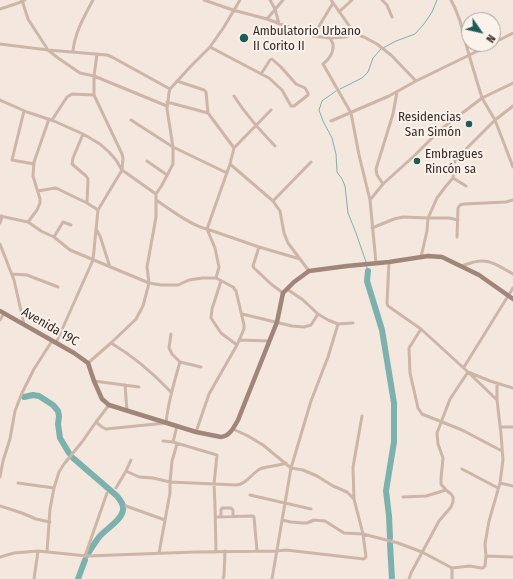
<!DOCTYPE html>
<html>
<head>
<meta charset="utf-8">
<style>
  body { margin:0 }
  #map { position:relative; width:513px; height:579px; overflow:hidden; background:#f3e7de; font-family:"Fira Sans Condensed",sans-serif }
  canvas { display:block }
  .north { position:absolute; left:461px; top:12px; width:40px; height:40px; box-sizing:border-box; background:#faf2eb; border:1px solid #ada39d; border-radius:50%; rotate:124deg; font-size:11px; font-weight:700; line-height:16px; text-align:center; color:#392d29 }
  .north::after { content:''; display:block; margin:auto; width:14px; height:18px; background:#1e5c5a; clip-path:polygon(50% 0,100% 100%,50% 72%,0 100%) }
</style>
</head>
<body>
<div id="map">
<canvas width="513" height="579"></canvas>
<div class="north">N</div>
</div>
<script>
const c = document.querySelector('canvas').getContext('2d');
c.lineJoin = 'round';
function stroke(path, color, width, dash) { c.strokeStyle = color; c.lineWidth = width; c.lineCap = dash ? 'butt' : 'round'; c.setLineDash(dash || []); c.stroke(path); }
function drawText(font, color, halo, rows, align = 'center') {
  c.font = font + ' "Fira Sans Condensed",sans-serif'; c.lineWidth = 4; c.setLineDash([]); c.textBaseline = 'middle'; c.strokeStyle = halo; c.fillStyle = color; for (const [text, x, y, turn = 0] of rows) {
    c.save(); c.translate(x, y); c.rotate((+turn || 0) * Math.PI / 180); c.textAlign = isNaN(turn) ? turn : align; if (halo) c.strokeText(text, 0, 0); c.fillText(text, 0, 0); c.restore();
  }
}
const stream = new Path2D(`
  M383 48 396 41 415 34 424 24 432 12 437 0
  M340 89 362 78 368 72 373 58 381 49
  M336 91 322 101 319 110 323 121 332 138 336 154 337 172 342 179 345 186 348 213 356 233 366 262
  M366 265 368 271`);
const river = new Path2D(`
  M368 271 367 281 382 330 394 403V442L386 491 389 516 390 538
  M24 397 33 395 39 396 53 405 58 411 59 416 58 424 60 438 69 453
  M73 458 117 496C120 500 124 504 123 510 122 520 106 529 100 536 95 542 91 549 87 555
  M390 544 392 579
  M78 579 85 560`);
const street = new Path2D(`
  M22 0 28 19 48 50 58 58 80 73 94 76 167 106
  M204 0 233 10 267 19 313 36 330 38 345 37 355 34
  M270 0 275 9 279 24
  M331 0 355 34 364 37 377 44 391 55 416 81
  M382 0 387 5 392 17
  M451 0 455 8 460 21 469 55 482 98 495 120 513 167
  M0 9 21 2 25 0
  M339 12 352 0
  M267 19 283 0
  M313 36 333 3
  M330 38C331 40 332 42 333 44 334 52 329 60 323 64L351 113 359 155 370 200 376 263
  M493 43 513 33
  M0 44 48 50 107 55 112 57 170 89
  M210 47 269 78 282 90 291 106H294L308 95V93L305 88 296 84 281 67 272 59 270 60 261 74
  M73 51C75 32 84 17 93 0
  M177 81 204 90 206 92 208 113 234 148 230 164 207 229 215 248 219 267 216 278
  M234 96C246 115 260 130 275 146
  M0 100 27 112 54 121 83 134 100 144 109 152 116 160 122 170 156 194
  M167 102 208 113
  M24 111 12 160 34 164
  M52 120 67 97 72 94 94 95
  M131 120 173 147 227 173
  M331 121 389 96 416 81 492 44
  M83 134 73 158 72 164 86 176 88 179 87 203
  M234 148 271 110
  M147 161 167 175
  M230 164 273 201 280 211 284 233 288 243 300 259
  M453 178 466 186
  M383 184 414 156 440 130 482 98 513 83
  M38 191 55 188 58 189 87 203 98 210
  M156 200C168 208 193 227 207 229L259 247 300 259 309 271
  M370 200 383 184 377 175 376 169 393 114 397 92
  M273 201 311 162
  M0 216 28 222 41 231 54 237 70 250 149 283 161 285H178L189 280 202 278H216L233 287 236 291 244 325V329L237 345 209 394 196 432
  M28 222 37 210 40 203V199L33 176 34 162 49 119
  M0 223 2 216
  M372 228 394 219 403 217 428 218H449L458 220
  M96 229 100 236 110 267
  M54 237 63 222 71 225
  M457 237 458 208 460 205 464 204 506 202 513 200
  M0 244 14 280 24 324
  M259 247 253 266 254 268 271 284 283 293
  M421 257 427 231 428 218 437 198 446 186 453 178 454 163 456 159 495 120 513 106
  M389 262 387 303 388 306 421 329 468 372 490 381 513 388
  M462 266C468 264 474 261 481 261 492 260 504 269 513 274
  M12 274 27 275 58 287
  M221 281 212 309 211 318 221 333 237 345
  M287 289 303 300 318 314 328 320 338 324 353 323
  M242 314 292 326 304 327 311 325 318 314
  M0 320 4 313
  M421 329 409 348 410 373 418 408 422 414 462 430 502 451
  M171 334 169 348 172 354 180 362 201 367
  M239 340 269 341
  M56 343 93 260 98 210 122 170 123 158 122 154 94 95V76L97 54
  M111 343C133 356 153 373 171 392
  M88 363 111 343 136 319 143 306 149 283 147 267 156 217V194L162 185 173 164V147L167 109 169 93 170 89 191 66 210 47 224 27 240 0
  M464 367 513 288
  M94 381 139 387
  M125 385 127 411
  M96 422 102 427 106 429 166 423C168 402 174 382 180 362
  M500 427H513
  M233 429 248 436 263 445 291 468 303 470 317 476 333 486 347 492 354 499
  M163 441 173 442 217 455 214 484 215 506 216 552
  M173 442 177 426
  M131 460 126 471 139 477 153 478 170 482 236 485C246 485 252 473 260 469 267 466 278 466 286 463
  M462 469 498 488
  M0 477 3 461 10 439 15 411 22 393 34 369 52 341
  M18 483 54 488
  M500 483 513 486
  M116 488 126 471
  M250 495 311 509
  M403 497 426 496 446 490
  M0 506 22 513 36 519 50 522
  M126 506 165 520
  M216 517 253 516 254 517 257 551
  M221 517V510L222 508H231L233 510V516
  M282 520 291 522 303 523H307L314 520 325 521 344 533 363 534 398 543 422 552 452 568
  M47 552 50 509 54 488 59 472 64 464 82 442 96 422 109 405
  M159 553 170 493V482L172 461 177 444
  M85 556 107 493
  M486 556 513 557
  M0 557 14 553 38 551 87 556 195 552 277 551 286 550 364 559 366 557 363 534 354 499 353 467 362 416
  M34 579 38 551
  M223 579 224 575 225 551
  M272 579 291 468 311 401 328 357 338 324
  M409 579 411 573 439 521 451 507 453 502V497L451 494 446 490 441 484V479L443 458 438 444 437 433 450 399 468 372 497 400
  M452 579V568L470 566 481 568H483L485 566 486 556 485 544 489 521 500 483 503 460 501 434 497 400V383`);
const secondary = new Path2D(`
  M0 311 74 353 88 363 94 381 102 399 109 405 196 432 221 437C230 436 234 427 238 420L277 322 283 293 294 282 309 271 347 266 389 262 428 256 442 257 479 275 513 299`);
const markers = [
  [244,38,5,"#1e5c5a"],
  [469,124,4,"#1e5c5a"],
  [417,161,4,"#1e5c5a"]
];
const poiNames = [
  ["Ambulatorio Urbano",253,31],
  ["II Corito II",253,46],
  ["Residencias",461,117,"right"],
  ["San Simón",461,132,"right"],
  ["Embragues",425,154],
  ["Rincón sa",425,169]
];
const streetNames = [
  ["Avenida 19C",50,327,30]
];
stroke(stream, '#7cb1ae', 1);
stroke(river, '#7cb1ae', 6);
stroke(street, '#ccb6a9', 3);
stroke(secondary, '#a0857a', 4.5);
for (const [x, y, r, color] of markers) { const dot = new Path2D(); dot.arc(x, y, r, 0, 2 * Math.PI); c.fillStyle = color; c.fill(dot); stroke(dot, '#faf2eb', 1.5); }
drawText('13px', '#392d29', '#faf2eb', poiNames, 'left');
drawText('13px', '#392d29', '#faf2eb', streetNames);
</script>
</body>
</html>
